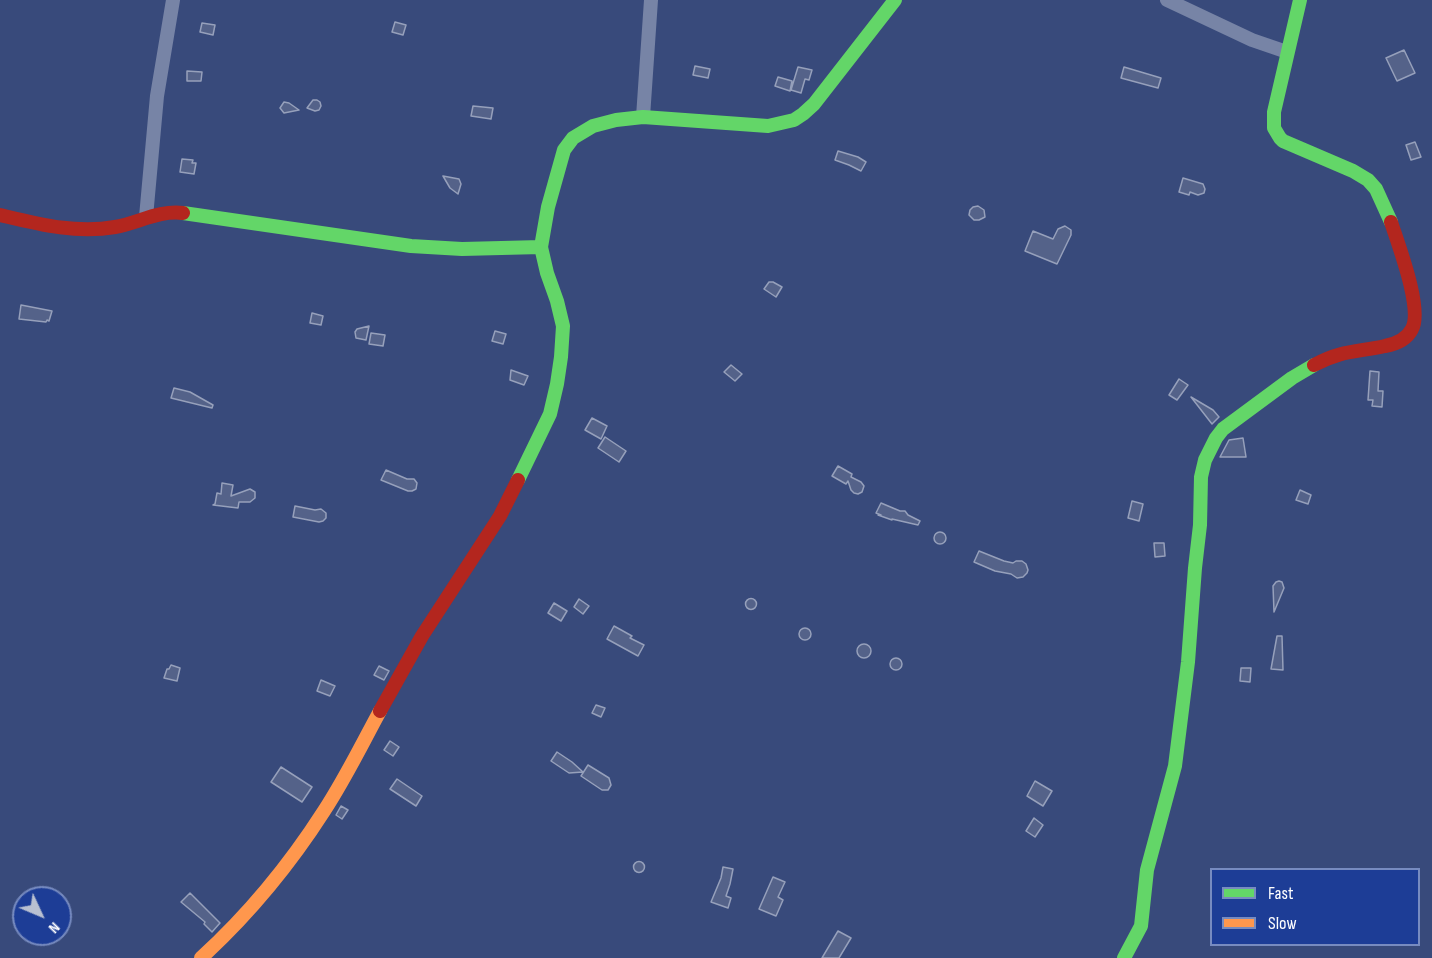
<!DOCTYPE html>
<html>
<head>
<meta charset="utf-8">
<style>
  body { margin:0 }
  #map { position:relative; width:1432px; height:958px; overflow:hidden; background:#384a7b; font-family:"Sofia Sans Condensed",sans-serif }
  canvas { display:block }
  .legend { position:absolute; left:1210px; top:868px; width:210px; height:78px; box-sizing:border-box; background:#1d3d96; border:2px solid #778bc0; margin:0; padding:8px 10px; list-style:none; font-size:18px; color:#fff }
  .legend li { display:flex; align-items:center; gap:12px; height:30px }
  .legend b { width:30px; border:2px solid #778bc0 }
  .north { position:absolute; left:12px; top:886px; width:60px; height:60px; box-sizing:border-box; background:#1d3d96; border:2px solid #778bc0; border-radius:50%; rotate:134deg; font-size:16px; font-weight:700; line-height:24px; text-align:center; color:#fff }
  .north::after { content:''; display:block; margin:auto; width:21px; height:27px; background:#b9c0d1; clip-path:polygon(50% 0,100% 100%,50% 72%,0 100%) }
</style>
</head>
<body>
<div id="map">
<canvas width="1432" height="958"></canvas>
<ul class="legend">
<li><b style="height:8px;background:#63d668"></b>Fast</li>
<li><b style="height:8px;background:#ff974d"></b>Slow</li>
</ul>
<div class="north">N</div>
</div>
<script>
const c = document.querySelector('canvas').getContext('2d');
c.lineJoin = 'round';
function paint(path, color) { c.fillStyle = color; c.fill(path, 'evenodd'); }
function stroke(path, color, width, dash) { c.strokeStyle = color; c.lineWidth = width; c.lineCap = dash ? 'butt' : 'round'; c.setLineDash(dash || []); c.stroke(path); }
const building = new Path2D(`
  M395 22 406 25 403 35 392 32Z
  M202 23 215 25 213 35 200 32Z
  M1404 50 1415 73 1397 81 1386 58Z
  M695 66 710 69 708 78 693 75Z
  M798 67 812 70 809 80 805 79 801 93 791 90Z
  M1124 67 1161 78 1158 88 1121 78Z
  M187 71 202 72 201 81H187Z
  M778 77 792 81 790 91 775 86Z
  M313 100H317L320 102 321 106 319 110 315 111 307 108Z
  M284 102 289 103 299 110 284 113 280 108Z
  M473 106 493 108 491 119 471 116Z
  M1415 142 1421 157 1411 160 1406 145Z
  M838 151 858 157 866 162 861 171 849 165 835 160Z
  M182 159 193 160 192 163H196L194 174 180 172Z
  M443 176 459 179 461 184 458 194 450 188Z
  M1183 178 1203 184 1205 189 1204 193 1198 195 1190 192 1189 195 1179 192Z
  M978 206 984 210 985 217 979 220H974L969 215 970 210 973 207Z
  M1065 226 1071 230V235L1057 264 1025 251 1033 231 1053 239 1058 229Z
  M769 282H773L782 287 776 297 764 289Z
  M21 305 52 311 49 321 47 320 46 322 19 319Z
  M312 313 323 316 321 325 310 323Z
  M369 326 366 340 356 338 355 332 357 329Z
  M495 331 506 334 503 344 492 341Z
  M371 333 385 335 383 346 369 344Z
  M731 365 742 374 735 381 724 372Z
  M511 370 528 376 524 385 510 380Z
  M1370 371 1379 372 1378 391H1383L1382 407 1372 406 1373 400H1368Z
  M1179 379 1188 385 1177 400 1169 395Z
  M174 388 190 392 213 405 212 408 171 398Z
  M1191 397 1213 410 1219 417 1212 424Z
  M592 418 607 426 601 439 585 430Z
  M605 437 626 451 619 462 598 448Z
  M1243 438 1246 457H1220L1229 440Z
  M838 466 852 474 851 477 861 482 864 486 862 492 858 494 854 493 851 490 848 481 846 484 832 476Z
  M386 470 407 479H414L417 483 416 489 412 491H408L381 480Z
  M222 483 233 485 231 496 250 489 255 492V498L250 502H239L238 508 213 505 215 504 217 493 221 494Z
  M1300 490 1311 495 1308 504 1296 500Z
  M1132 501 1143 504 1139 521 1128 518Z
  M881 503 900 511H905L908 515 920 521 918 525 892 519V520L878 515H881L876 513Z
  M295 506 315 510 321 509 326 513V518L323 521 319 522 293 517Z
  M934 538a6 6 0 1 1 12 0a6 6 0 1 1-12 0Z
  M1154 543H1164L1165 556 1155 557Z
  M979 551 1004 561 1013 563 1016 561H1022L1026 564 1028 570 1027 573 1023 577 1017 578 1011 574 995 571 974 562Z
  M1279 581 1282 582 1284 588 1274 612 1273 586 1276 582Z
  M745.5 604a5.5 5.5 0 1 1 11 0a5.5 5.5 0 1 1-11 0Z
  M579 599 589 606 583 614 574 607Z
  M554 603 567 611 561 621 548 613Z
  M614 626 632 636 630 638 644 645 638 656 607 639Z
  M799 634a6 6 0 1 1 12 0a6 6 0 1 1-12 0Z
  M1277 636H1282L1283 670 1271 669Z
  M857 651a7 7 0 1 1 14 0a7 7 0 1 1-14 0Z
  M890 664a6 6 0 1 1 12 0a6 6 0 1 1-12 0Z
  M171 665 180 668 177 681 164 678 167 669H169Z
  M379 666 389 671 384 680 374 675Z
  M1241 668H1251L1250 682 1240 681Z
  M321 680 335 686 330 696 317 691Z
  M596 705 605 708 601 717 592 713Z
  M390 741 399 747 393 756 384 750Z
  M557 752 572 762 583 772 569 773 551 761Z
  M588 765 609 778 611 785 608 790H602L581 776Z
  M281 767 312 787 302 802 271 782Z
  M397 779 422 796 416 806 390 789Z
  M1035 781 1052 791 1043 806 1027 796Z
  M341 806 348 810 342 819 336 815Z
  M1034 818 1043 825 1035 837 1026 831Z
  M633.5 867a5.5 5.5 0 1 1 11 0a5.5 5.5 0 1 1-11 0Z
  M723 867 733 869 730 884 726 896 731 898 728 908 711 902 721 878Z
  M773 877 785 882 778 897 783 900 776 916 759 909Z
  M190 893 220 923 212 932 204 924 205 922 181 902Z
  M838 931 851 938 839 958H822Z`);
const street = new Path2D(`
  M1167 0 1252 40 1287 52
  M643 117 651 0
  M146 217 157 96 173 0`);
const fast = new Path2D(`
  M1300 0 1274 112V128L1280 138 1283 141 1353 171 1368 180 1376 189 1391 222
  M183 213 411 246 462 249 541 247 548 207 564 150 573 138 593 126 616 120 643 117 768 126 794 120 803 114 814 104 895 0
  M518 480 550 414 557 384 561 357 563 326 557 301 547 273 541 247
  M1124 958 1141 926 1147 870 1175 766 1188 662 1195 568 1200 525 1201 477 1205 460 1216 438 1223 429 1292 378 1314 365`);
const slow = new Path2D(`
  M201 958C248 915 290 864 324 811 345 779 362 744 380 711`);
const jam = new Path2D(`
  M0 215C38 224 76 234 115 227 138 223 159 210 183 213
  M1314 365C1341 350 1358 352 1385 346 1396 344 1407 339 1412 329 1423 309 1398 244 1391 222
  M380 711 422 636 500 516 518 480`);
paint(building, '#546289');
stroke(building, '#96a0bb', 1.5);
stroke(street, '#7784a6', 14);
stroke(fast, '#63d668', 14);
stroke(slow, '#ff974d', 14);
stroke(jam, '#b3261e', 14);
</script>
</body>
</html>
